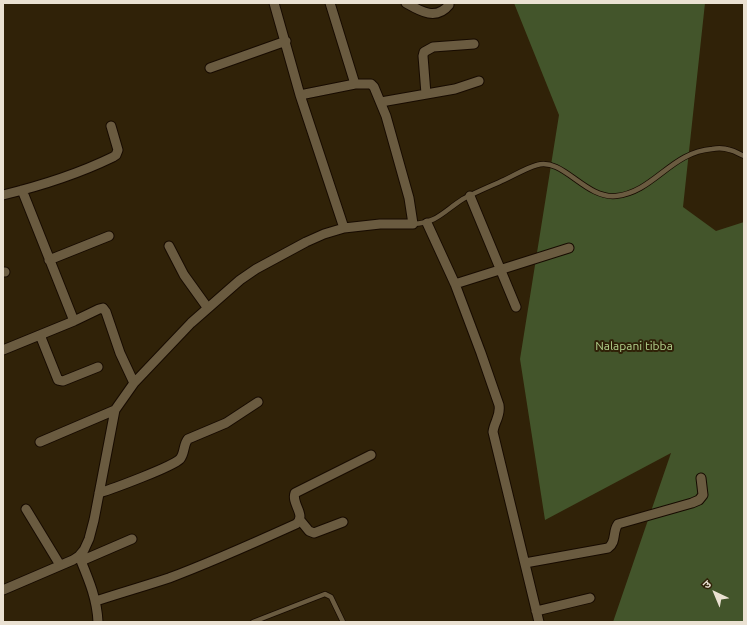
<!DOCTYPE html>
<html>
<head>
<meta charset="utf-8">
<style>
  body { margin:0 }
  #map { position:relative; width:747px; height:625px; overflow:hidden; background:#302208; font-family:Ubuntu,"Noto Sans Devanagari",sans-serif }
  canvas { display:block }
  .frame { position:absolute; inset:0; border:4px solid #eae1d2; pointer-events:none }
  .north { position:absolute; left:695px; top:573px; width:40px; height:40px; -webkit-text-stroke:3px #302208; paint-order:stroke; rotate:316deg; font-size:11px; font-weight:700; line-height:16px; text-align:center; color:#eae1d2 }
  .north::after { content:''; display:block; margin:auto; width:14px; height:18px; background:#eae1d2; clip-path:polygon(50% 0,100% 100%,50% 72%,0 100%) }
</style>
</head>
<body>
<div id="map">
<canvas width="747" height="625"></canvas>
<div class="frame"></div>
<div class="north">उ</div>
</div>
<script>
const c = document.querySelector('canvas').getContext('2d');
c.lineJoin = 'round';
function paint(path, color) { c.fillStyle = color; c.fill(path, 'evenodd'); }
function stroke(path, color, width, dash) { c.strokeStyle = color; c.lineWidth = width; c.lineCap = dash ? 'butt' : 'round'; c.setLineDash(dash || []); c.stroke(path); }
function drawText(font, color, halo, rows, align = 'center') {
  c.font = font + ' Ubuntu,sans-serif'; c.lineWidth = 4; c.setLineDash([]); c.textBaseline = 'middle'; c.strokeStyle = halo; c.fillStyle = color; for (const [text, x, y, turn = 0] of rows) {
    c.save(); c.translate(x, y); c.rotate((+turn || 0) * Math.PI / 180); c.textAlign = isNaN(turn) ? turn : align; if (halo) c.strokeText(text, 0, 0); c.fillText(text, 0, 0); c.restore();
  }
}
const forest = new Path2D(`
  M514 3H705L683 207 716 231 744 222V622H613L671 453 545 520 520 359 559 115Z`);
const service = new Path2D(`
  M413 224C437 223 444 211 463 199 476 192 491 186 504 180 515 175 526 168 537 165 563 157 585 199 616 196 654 192 671 152 712 149 718 148 724 148 730 150 735 151 739 154 744 156
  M253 622 325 594 331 597 343 622`);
const minor = new Path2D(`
  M274 3 300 95 344 228
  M330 3 355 84
  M406 3C420 11 436 21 449 5V3
  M210 68 286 41
  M426 94 423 56 424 52 433 47 474 44
  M381 102 455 89 479 81
  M22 190 74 321
  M3 195C40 186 78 174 113 157L116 155 118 150 111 126
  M470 196 516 307
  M427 223 455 284 569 248
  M169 246 184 275 207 307
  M49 260 109 236
  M3 272H5
  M455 284 481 353 499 405C501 416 494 422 493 432L539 622
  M40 335 58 380 63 381 98 367
  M3 350 74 321 99 309 103 308 106 312 120 353 134 383
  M40 442 115 410
  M99 493C112 489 172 467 180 459 185 453 183 445 188 439L226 423 258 402
  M26 509 60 565
  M300 520 309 531 314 533 343 522
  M79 556C88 578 97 598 98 622
  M81 561 132 539
  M525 563 608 548C617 542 612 532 618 524L692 503 699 500 703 495 701 478
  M3 590 73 560 79 556 84 550 89 539 94 520 115 410 134 383 191 323 240 280 256 269 306 242 324 234 344 228 380 224H413L409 198 386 116 374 87 371 84H355L300 95
  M96 601C120 593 145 586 169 578 212 562 254 543 296 524 307 515 291 504 295 493L371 455
  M536 611 590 598`);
const parkNames = [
  ["Nalapani tibba",634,346]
];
paint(forest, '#43552b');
stroke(service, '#170b00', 6);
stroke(minor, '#170b00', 11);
stroke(service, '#6a5b40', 4.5);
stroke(minor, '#6a5b40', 9);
drawText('12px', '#b3d28d', '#302208', parkNames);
</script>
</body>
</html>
